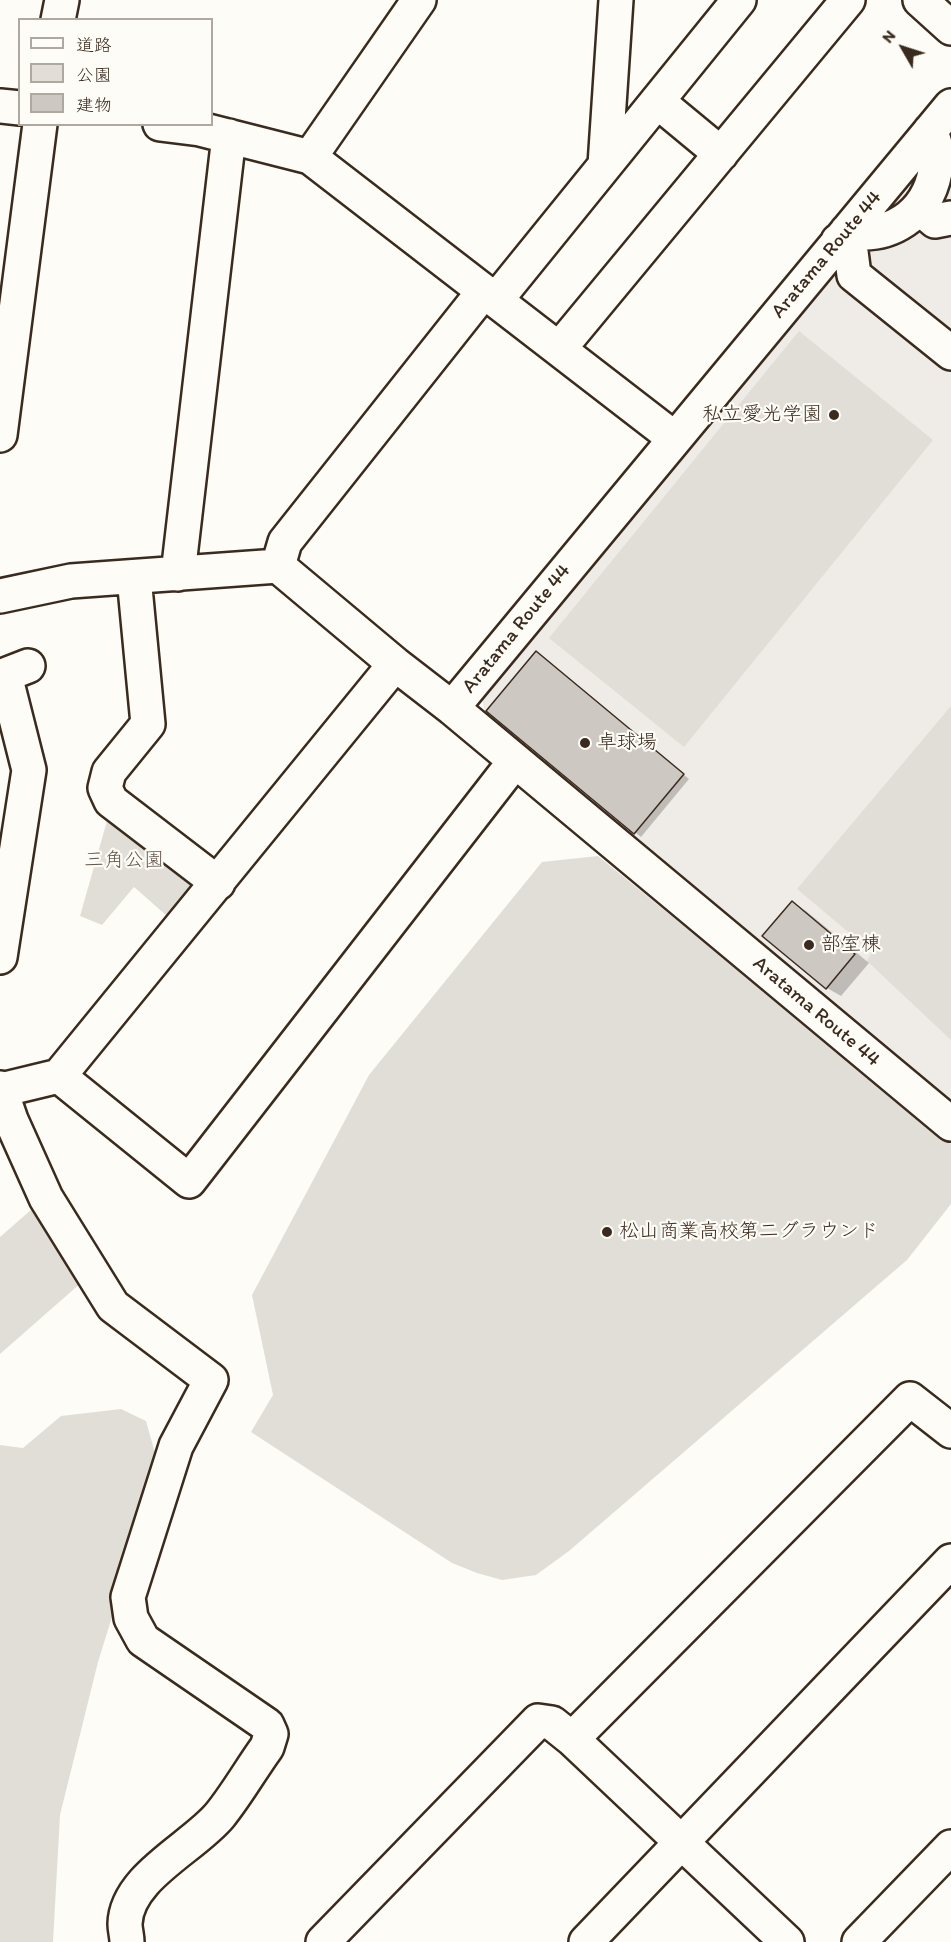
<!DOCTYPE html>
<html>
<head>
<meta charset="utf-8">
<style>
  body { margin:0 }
  #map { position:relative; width:951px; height:1942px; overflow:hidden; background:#fdfcf7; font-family:Itim,"Klee One",sans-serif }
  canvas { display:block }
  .legend { position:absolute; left:18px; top:18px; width:195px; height:108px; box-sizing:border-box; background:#fdfcf7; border:2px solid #afa8a0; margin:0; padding:8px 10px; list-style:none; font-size:18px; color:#3b2a1e }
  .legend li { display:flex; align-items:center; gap:12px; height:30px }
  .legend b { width:30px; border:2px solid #afa8a0 }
  .north { position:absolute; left:873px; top:18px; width:60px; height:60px; -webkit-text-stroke:4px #fdfcf7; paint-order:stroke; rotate:309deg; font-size:16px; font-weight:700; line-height:24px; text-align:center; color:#3b2a1e }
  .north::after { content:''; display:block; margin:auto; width:21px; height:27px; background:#3b2a1e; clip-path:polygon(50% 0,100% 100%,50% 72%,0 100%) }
</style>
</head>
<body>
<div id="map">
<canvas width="951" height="1942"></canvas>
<ul class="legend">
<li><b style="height:8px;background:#fdfcf7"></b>道路</li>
<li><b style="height:16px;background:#e1ded7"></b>公園</li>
<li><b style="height:16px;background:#cdc8c2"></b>建物</li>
</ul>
<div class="north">N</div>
</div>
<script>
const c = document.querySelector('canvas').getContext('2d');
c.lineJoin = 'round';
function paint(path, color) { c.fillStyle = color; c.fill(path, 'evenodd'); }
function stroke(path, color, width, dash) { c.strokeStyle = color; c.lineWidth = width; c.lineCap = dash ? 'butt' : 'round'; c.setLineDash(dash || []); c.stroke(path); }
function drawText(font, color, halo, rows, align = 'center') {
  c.font = font + ' Itim,"Klee One",sans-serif'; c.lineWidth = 4.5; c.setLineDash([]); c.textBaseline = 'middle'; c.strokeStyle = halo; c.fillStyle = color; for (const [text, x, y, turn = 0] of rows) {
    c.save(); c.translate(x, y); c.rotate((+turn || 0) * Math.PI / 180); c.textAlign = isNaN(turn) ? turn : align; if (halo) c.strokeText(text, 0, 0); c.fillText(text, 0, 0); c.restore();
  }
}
const built = new Path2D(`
  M951 131V1102L486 716 482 700Z`);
const green = new Path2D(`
  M799 331 933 440 684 747 549 638Z
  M951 706V1040L867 961 872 952 797 889Z
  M109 814 206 888 175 923 134 887 102 925 80 916Z
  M598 856 951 1144V1204L907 1260 569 1551 536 1575 502 1580 477 1573 452 1563 251 1432 273 1395 252 1295 369 1075 542 862Z
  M40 1202 82 1282 0 1354V1237Z
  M121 1409 146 1421 155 1453 124 1549 116 1604 98 1662 60 1815 53 1942H0V1445L23 1448 61 1416Z`);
const shadow = new Path2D(`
  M543 657 689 779 641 837 488 711Z
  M792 903 806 911 869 963 841 996 827 988 764 936Z`);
const building = new Path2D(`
  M536 651 684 774 634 834 486 711Z
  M792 901 855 954 826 989 762 936Z`);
const minor = new Path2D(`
  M920 0 951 28
  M58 20 62 0
  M657 101 721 154
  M0 106 20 108
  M160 124 200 129 310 157 674 438
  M310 157 419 0
  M605 165 616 0
  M920 208 935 221 951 218
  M847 231C890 240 927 214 935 172 938 159 937 143 930 131
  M838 241 851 252 854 275 951 353
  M496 300 739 0
  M559 349 848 0
  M0 435 40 124
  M278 566 285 542 484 291
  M178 574 229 136
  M134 577 148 724 109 772 105 788 111 801 218 883
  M0 596 71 581 278 566 395 664 452 708 951 1124
  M452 708 951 106
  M0 957 29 770 5 675 28 666
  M59 1076 189 1181 515 761
  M0 1088 11 1120 46 1198 113 1306 211 1380 176 1446 128 1597 131 1618 143 1640 267 1725 271 1734 267 1747C251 1769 237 1794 220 1815 194 1847 126 1877 125 1924 125 1930 127 1936 127 1942
  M1 1090 59 1076 395 664
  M572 1739 910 1399 951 1431
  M323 1942 538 1721 552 1723 572 1739 787 1942
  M586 1942 951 1561
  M859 1942 951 1847`);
const markers = [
  [834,415,6,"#3b2a1e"],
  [585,743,6,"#3b2a1e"],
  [809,945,6,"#3b2a1e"],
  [607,1232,6,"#3b2a1e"]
];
const streetNames = [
  ["Aratama Route 44",827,255,-50],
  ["Aratama Route 44",517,629,-51],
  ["Aratama Route 44",816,1012,40]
];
const poiNames = [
  ["私立愛光学園",822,415,"right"],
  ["卓球場",597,743],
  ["部室棟",821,945],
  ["松山商業高校第二グラウンド",619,1232]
];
const parkNames = [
  ["三角公園",124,861]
];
paint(built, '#efece7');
paint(green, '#e1ded7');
paint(shadow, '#0003');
paint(building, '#cdc8c2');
stroke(building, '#3b2a1e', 1.5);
stroke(minor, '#3b2a1e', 38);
stroke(minor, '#fdfcf7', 33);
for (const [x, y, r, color] of markers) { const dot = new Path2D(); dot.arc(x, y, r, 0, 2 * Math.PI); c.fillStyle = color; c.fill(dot); stroke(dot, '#fdfcf7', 2); }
drawText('20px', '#3b2a1e', '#fdfcf7', streetNames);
drawText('20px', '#3b2a1e', '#fdfcf7', poiNames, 'left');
drawText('20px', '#64574c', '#fdfcf7', parkNames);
</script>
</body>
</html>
